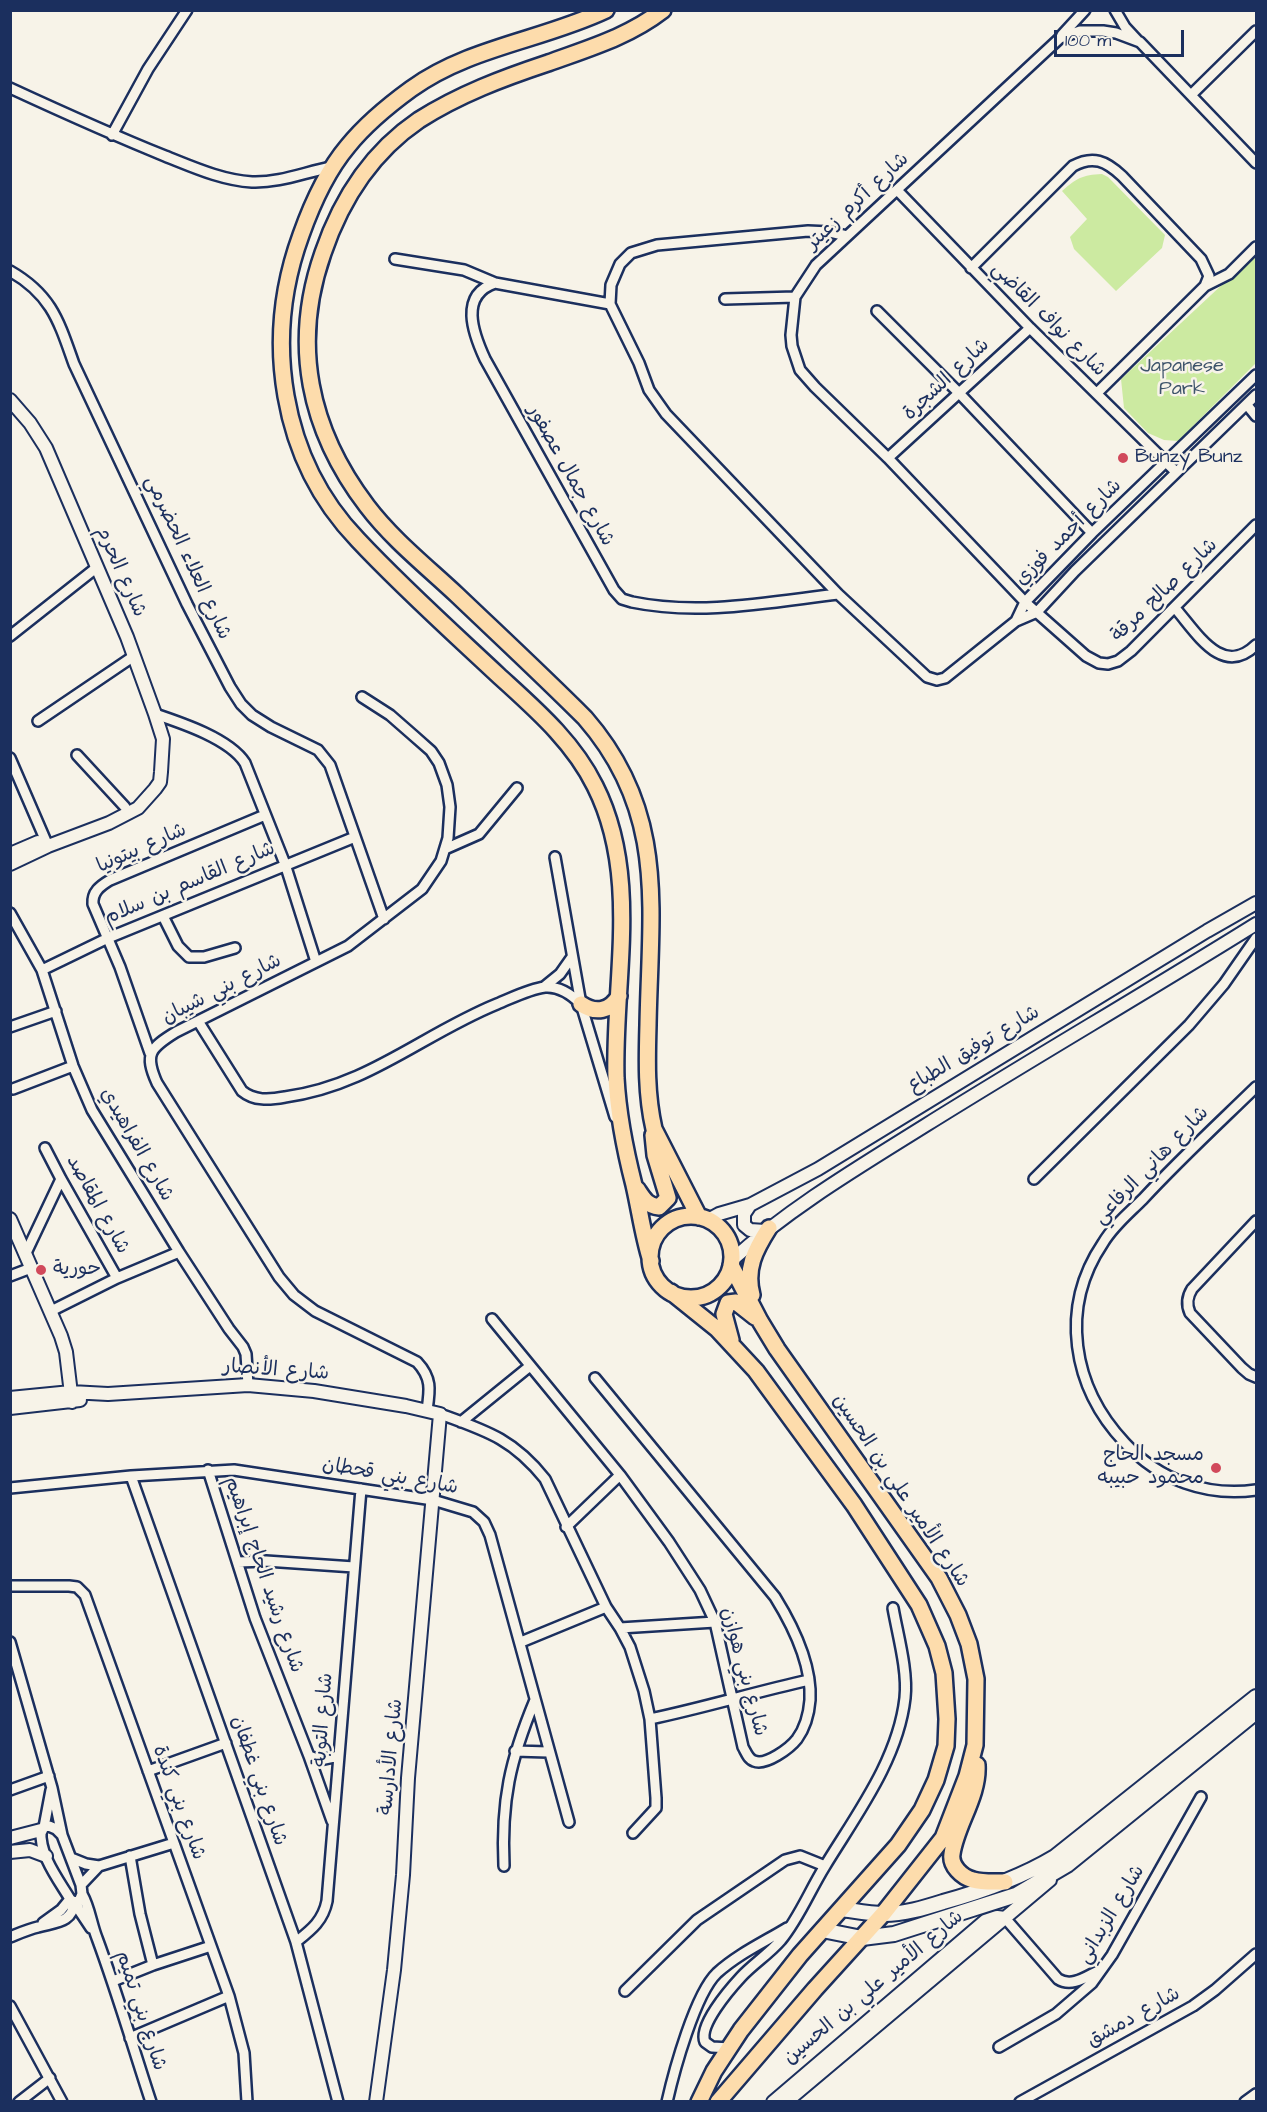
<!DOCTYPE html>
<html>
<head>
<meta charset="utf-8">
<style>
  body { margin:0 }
  #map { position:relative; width:1267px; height:2112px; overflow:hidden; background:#f7f3e8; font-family:"Architects Daughter",sans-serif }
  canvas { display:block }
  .frame { position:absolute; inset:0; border:12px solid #1b2f5e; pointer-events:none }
  .scale { position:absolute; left:1054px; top:30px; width:130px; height:27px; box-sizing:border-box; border:3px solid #1b2f5e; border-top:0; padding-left:8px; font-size:18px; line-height:21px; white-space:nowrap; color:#1b2f5e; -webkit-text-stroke:4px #f7f3e8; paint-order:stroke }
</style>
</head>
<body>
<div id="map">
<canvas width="1267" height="2112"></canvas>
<div class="frame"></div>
<div class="scale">100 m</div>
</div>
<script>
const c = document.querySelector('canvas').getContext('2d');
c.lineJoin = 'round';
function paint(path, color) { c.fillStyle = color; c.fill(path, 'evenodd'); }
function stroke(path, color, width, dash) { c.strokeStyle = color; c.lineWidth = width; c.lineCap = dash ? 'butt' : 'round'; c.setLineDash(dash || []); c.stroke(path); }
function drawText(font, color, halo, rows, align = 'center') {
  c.font = font + ' "Architects Daughter","Playpen Sans Arabic",sans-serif'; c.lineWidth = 5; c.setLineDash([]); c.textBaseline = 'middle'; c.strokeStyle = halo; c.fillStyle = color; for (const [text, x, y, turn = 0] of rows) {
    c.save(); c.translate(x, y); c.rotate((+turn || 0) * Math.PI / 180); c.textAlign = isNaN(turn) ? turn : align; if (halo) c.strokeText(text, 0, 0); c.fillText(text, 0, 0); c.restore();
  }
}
const green = new Path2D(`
  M1102 174 1108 177 1165 235 1162 248 1116 291 1074 249 1070 237 1087 219 1062 191C1077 178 1082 175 1102 174Z
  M1256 253V363L1178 441 1164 440 1148 433 1124 408 1121 379Z`);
const minor = new Path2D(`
  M1115 10 1125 27 1138 41
  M1062 35 1085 10
  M10 88C62 112 113 135 165 156 193 167 221 180 252 182 280 183 305 172 332 167
  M1191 95 1256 31
  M112 135 148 69 187 10
  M1256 163 1140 42 1116 33 1103 31H1080L1060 38 816 265 795 297 791 335 792 346 800 370 815 387 888 458 1025 602 1086 656 1099 663 1108 664 1118 661 1131 651 1256 525
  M897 190 1030 328 1176 472
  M847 236 830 232 808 231 657 245 631 253 620 264 611 285 610 304 639 363 649 390 666 414 838 594 927 677 937 680 945 678 1016 621 1037 612 1075 571 1256 395
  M395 259 464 270 495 283
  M971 268 1073 166C1093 155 1106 161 1122 176L1201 259 1209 276 1205 286
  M10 271C52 295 59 322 74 364L187 604 230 687 241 704 252 715 271 727 318 750 330 765 384 919
  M725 299 795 297
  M610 304 495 283C459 295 473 333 485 359L614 590 622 599 632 602C700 616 770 602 838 594
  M877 311 959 393 1092 533
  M1097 393 1205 286 1229 274 1256 247
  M1247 405 1256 416
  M888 458 1030 328
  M1175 608C1197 633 1222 678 1256 645
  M1016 621 1025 602 1092 533 1256 375
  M10 636 96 568
  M362 697 390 715 414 736 431 751 439 763 447 785 450 807 448 838 441 861 422 889 348 946 176 1032C150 1048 144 1054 157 1083L279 1277 294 1295 315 1311 417 1362C432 1378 430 1390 427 1410
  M155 714C182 723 230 739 245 763L285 864 316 962
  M38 721 134 656
  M77 755 125 807
  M10 758 48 846
  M445 849 479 834 517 788
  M555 857 581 1004 615 1117
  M10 913 42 970 73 1066 92 1110 179 1252 229 1329 243 1347 246 1354 248 1385
  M163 916 178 946 189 957H204L235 948
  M42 970 108 938 355 837
  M544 987 560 974 572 957
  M198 1021 242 1091C254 1101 269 1100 285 1097 368 1086 423 1034 497 1004 512 998 529 989 545 987 559 986 571 994 581 1004
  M10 1027 56 1011
  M150 1053 120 967 93 904C92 892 100 886 110 880L265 815
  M1256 1087C1218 1124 1179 1160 1143 1199 1129 1213 1113 1226 1103 1243 1059 1308 1072 1387 1125 1443 1159 1480 1207 1497 1256 1490
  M13 1089 73 1066
  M45 1148 61 1179 117 1278
  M1034 1179 1189 1025 1224 984 1256 938
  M1256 1221 1192 1289C1187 1297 1186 1304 1190 1313L1242 1368 1249 1374 1256 1377
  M25 1255 61 1179
  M10 1276 31 1268
  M51 1311 117 1278 179 1252
  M492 1319 620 1475 669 1542 700 1590 715 1622 743 1747C746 1752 748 1759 754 1761 766 1766 790 1748 797 1739 805 1728 809 1713 810 1700 812 1664 793 1626 775 1597L595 1378
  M440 1414C487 1431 513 1439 545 1479L606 1607 620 1628 630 1647 644 1691 650 1719 656 1798V1808L633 1833
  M461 1422 530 1366
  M208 1470 255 1618 309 1756 332 1821
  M131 1476 296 1942 338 2102
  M10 1488 131 1476 234 1470 433 1500 473 1512 484 1522 490 1535 569 1822
  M566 1527 620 1475
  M238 1562 266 1561 354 1567
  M10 1586H69L77 1587 85 1595 229 1996 244 2053 247 2102
  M620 1628 715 1622
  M10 1642 52 1788 62 1835
  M521 1642 606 1607
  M650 1719C703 1708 755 1692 809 1680
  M515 1751 548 1752
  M309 1756 320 1760 339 1756
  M148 1771 226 1743
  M10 1790 49 1776
  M49 1826 56 1829 62 1835 81 1885 82 1894 79 1901 74 1902 70 1899C58 1879 39 1855 41 1830L44 1827Z
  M44 1827 51 1790
  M71 1858 86 1864 99 1866 174 1843
  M504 1866C501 1801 510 1760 535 1700
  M81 1885 99 1866
  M82 1894C90 1908 91 1923 97 1938 117 1992 133 2047 151 2102
  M76 1902 79 1910 91 1928
  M1005 1918 1058 1979C1072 1988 1087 1976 1100 1970
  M43 1923 61 1910 70 1899
  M10 1937C20 1933 29 1929 38 1927 55 1922 73 1923 74 1902
  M296 1942C311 1930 323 1921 327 1901L361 1489
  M153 1965 211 1946
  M113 1981 153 1965 140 1914 130 1856
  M625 1991 697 1920 785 1860 800 1856 825 1866
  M10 2006 62 2102
  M130 2038 229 1996
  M999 2047 1056 2014 1092 1983 1112 1955 1201 1797
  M730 2048 712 2047 705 2042C698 2026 729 1990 741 1977 753 1964 769 1954 781 1940 799 1918 810 1890 825 1866 856 1815 898 1760 905 1698 908 1671 898 1636 893 1608
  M19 2102 50 2078
  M667 2102C674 2071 695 1994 717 1973 738 1954 764 1942 787 1928
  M1020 2102 1193 2006 1215 1990 1256 1954
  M1245 2102 1256 2094`);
const tertiary = new Path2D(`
  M10 400 30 423 46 448 127 637 155 714 163 739 161 772 160 782 155 789 138 808 109 823 48 846 10 864
  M10 854 38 842
  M750 1205 744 1214V1225L750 1230 765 1231
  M10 1219 61 1336 66 1352 72 1402
  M708 1220 719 1214 750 1205 818 1169 1207 931 1256 903
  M732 1260C791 1207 859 1167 926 1125 1035 1057 1147 992 1256 924
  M10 1398 71 1392 108 1394 248 1385 314 1391 406 1406 440 1414 408 1778 403 1875 394 1970 376 2102
  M10 1408 80 1400
  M10 1838 41 1830
  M10 1852 30 1850 46 1856
  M773 2102 985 1921 997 1917 1005 1918
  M786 2102 1050 1880`);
const secondary = new Path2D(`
  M842 1909C856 1911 870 1914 884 1914 904 1914 924 1908 943 1902 983 1891 1020 1878 1055 1857L1256 1697
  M822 1930 862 1938 894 1934 1016 1895 1067 1865 1256 1712`);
const primary = new Path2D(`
  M606 10C543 40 469 47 411 89 389 105 365 125 348 146 326 172 312 204 301 235 263 339 280 459 358 540 402 587 451 631 498 675 534 708 573 741 595 786 641 877 613 981 616 1078 618 1115 625 1150 634 1185 640 1211 643 1236 651 1261
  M663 10C628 37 589 48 548 63 503 78 460 94 419 120 372 152 341 200 323 253 291 344 309 430 367 506 392 539 426 566 457 595 500 636 543 676 585 718 668 813 650 909 648 1025 647 1060 646 1094 654 1129L699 1217
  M581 1004C596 1014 610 1011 619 996
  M637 1189C643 1198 647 1206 659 1207L668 1198 655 1155 653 1135
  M650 1257a41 41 0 1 1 82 0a41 41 0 1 1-82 0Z
  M671 1292 717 1329 756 1371 854 1505 919 1605 937 1646 944 1673 947 1719 946 1746 936 1780 922 1810 898 1845 800 1955 741 2030 714 2071 699 2102
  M752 1295C745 1269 755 1250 769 1228
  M731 1340 724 1314 728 1303 736 1302 755 1317
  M977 1765C979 1796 956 1825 952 1854 950 1866 962 1877 973 1880 983 1883 995 1882 1005 1882
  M718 2102 815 1989 883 1914 943 1838 967 1776 975 1745 976 1679 969 1644 958 1615 939 1578 777 1349 760 1321 731 1265`);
const markers = [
  [1123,458,6,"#d1495b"],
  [41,1270,6,"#d1495b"],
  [1216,1468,6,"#d1495b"]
];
const streetNames = [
  ["شارع أكرم زعيتر",858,202,-43],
  ["شارع نواف القاضي",1048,320,45],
  ["شارع الشجرة",947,380,-43],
  ["شارع جمال عصفور",570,476,61],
  ["شارع أحمد فوزي",1069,533,-45],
  ["شارع العلاء الحضرمي",187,558,65],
  ["شارع الحرم",120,572,66],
  ["شارع صالح مرقة",1165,591,-44],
  ["شارع بيتونيا",142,849,-24],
  ["شارع القاسم بن سلام",190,884,-23],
  ["شارع بني شيبان",222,990,-27],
  ["شارع توفيق الطباع",974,1050,-31],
  ["شارع الفراهيدي",136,1145,60],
  ["شارع هاني الرفاعي",1152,1166,-46],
  ["شارع المقاصد",97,1205,61],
  ["شارع الأنصار",276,1371,4],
  ["شارع بني قحطان",390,1477,10],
  ["شارع الأمير علي بن الحسين",900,1491,56],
  ["شارع رشيد الحاج إبراهيم",263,1575,71],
  ["شارع بني هوازن",743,1672,75],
  ["شارع التوبة",324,1720,-86],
  ["شارع الأدارسة",392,1757,-85],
  ["شارع بني غطفان",258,1781,71],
  ["شارع بني كندة",178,1803,70],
  ["شارع الزبداني",1112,1915,-59],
  ["شارع الأمير علي بن الحسين",874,1988,-40],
  ["شارع بني تميم",140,2011,72],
  ["شارع دمشق",1134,2018,-29]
];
const parkNames = [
  ["Japanese",1182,367],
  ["Park",1182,390]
];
const poiNames = [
  ["Bunzy Bunz",1135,458],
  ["حورية",53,1270],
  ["مسجد الحاج",1204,1456,"right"],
  ["محمود حبيبه",1204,1479,"right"]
];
paint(green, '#cceaa1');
stroke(minor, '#1b2f5e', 14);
stroke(tertiary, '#1b2f5e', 16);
stroke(secondary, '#1b2f5e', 18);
stroke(primary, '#1b2f5e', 20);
stroke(minor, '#f7f3e8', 9);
stroke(tertiary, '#f7f3e8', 12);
stroke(secondary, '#f7f3e8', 14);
stroke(primary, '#fddcac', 15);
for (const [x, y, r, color] of markers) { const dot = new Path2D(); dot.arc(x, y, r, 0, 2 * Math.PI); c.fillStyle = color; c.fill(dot); stroke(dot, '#f7f3e8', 2); }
drawText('20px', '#1b2f5e', '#f7f3e8', streetNames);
drawText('20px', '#3e546b', '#f7f3e8', parkNames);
drawText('20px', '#1b2f5e', '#f7f3e8', poiNames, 'left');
</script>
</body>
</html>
